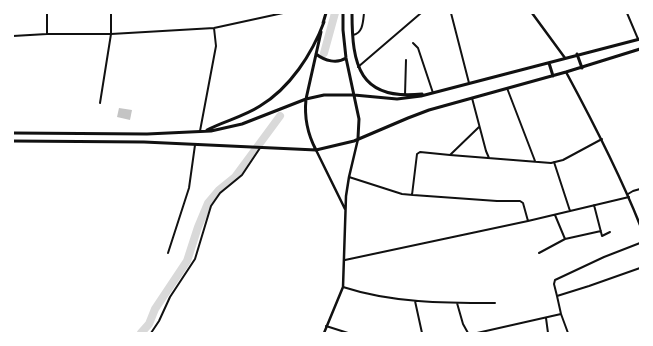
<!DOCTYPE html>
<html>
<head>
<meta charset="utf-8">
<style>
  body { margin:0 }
  #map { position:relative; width:653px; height:346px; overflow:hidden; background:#fff; font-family:"DejaVu Sans",sans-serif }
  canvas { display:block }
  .frame { position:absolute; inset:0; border:14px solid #fff; pointer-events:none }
</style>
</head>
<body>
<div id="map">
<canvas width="653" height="346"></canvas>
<div class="frame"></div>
</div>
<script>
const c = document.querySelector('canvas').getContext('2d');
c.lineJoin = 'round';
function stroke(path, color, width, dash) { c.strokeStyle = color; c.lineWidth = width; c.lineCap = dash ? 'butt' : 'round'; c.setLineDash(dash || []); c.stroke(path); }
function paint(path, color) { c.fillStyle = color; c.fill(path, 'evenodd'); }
const river = new Path2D(`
  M324 53 335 13
  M141 333 149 324 155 309 187 261 198 227 208 203 219 190 235 177 280 116`);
const building = new Path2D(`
  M119 108 132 110 130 120 117 117Z`);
const minor = new Path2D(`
  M451 13 469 83
  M627 13 638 39
  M47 34V13
  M353 35C363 33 363 22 364 13
  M13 36 47 34H111L214 28 283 13
  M413 43 418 48 433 93
  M358 67 421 13
  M507 88 535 161
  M405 95 406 60
  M472 98 486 151 489 158
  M100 103 111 34V13
  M200 131 216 46 214 28
  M450 155 551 163 563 160 602 139
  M554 162 570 211
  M349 177 402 194 413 195 497 201H520L523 203 528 221
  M628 194 633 191 640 189
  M412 195 417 154 420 152 450 155 479 127
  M594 205 602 236 610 232
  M555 215 565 239
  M168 253 189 188 195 145
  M539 253 565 239 601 231
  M345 260 528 221 629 197
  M343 287C392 303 444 303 495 303
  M557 296 554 284 555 280 604 257 640 243
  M415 301 422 333
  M457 303 463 324 468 333
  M546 318 548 333
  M326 326 348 333
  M151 333 159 321 170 297 195 259 211 206 220 193 242 175 260 148
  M477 333 561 314
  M568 333 561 314 557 296 589 286 640 268`);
const tertiary = new Path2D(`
  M532 13 565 58
  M566 72C593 122 619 172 640 225
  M316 150 345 209
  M324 333 343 287 346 196 349 177 358 139`);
const trunk = new Path2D(`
  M343 13V30L346 58 359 119 358 138
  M352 13C352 65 359 101 422 94
  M323 23 326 13
  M316 54C325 61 337 64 346 58
  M577 54 582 68
  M549 63 553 76
  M207 130C224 121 243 117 260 106 290 88 312 54 324 22
  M13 133 147 134 211 131 242 124 306 99 324 95H354L397 99 421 96 640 39
  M13 141 144 142 316 150 354 141 408 118 429 110 566 72 640 49
  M316 150C307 133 304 118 306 99L321 32`);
stroke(river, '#d9d9d9', 8);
paint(building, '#c4c4c4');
stroke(minor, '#111', 2);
stroke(tertiary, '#111', 2.5);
stroke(trunk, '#111', 3);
</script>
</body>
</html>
